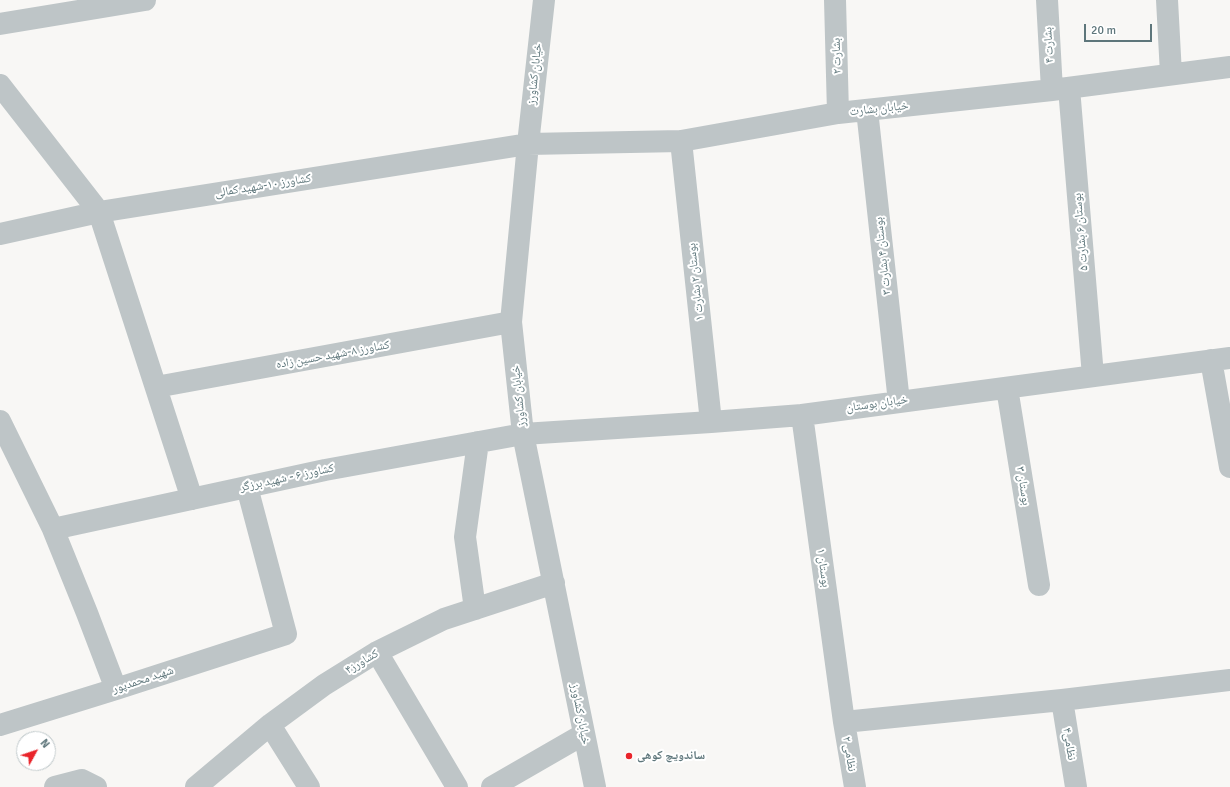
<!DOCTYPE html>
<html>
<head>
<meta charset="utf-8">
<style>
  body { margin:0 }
  #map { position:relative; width:1230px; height:787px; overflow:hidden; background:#f8f7f5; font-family:Signika,sans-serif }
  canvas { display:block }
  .north { position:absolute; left:16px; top:731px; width:40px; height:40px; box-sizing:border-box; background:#fff; border:1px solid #bfc8ca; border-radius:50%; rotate:50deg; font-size:11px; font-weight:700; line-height:16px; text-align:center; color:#5e767b }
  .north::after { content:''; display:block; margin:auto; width:14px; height:18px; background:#e9242a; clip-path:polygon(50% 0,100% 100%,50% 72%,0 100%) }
  .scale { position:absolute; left:1084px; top:24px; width:68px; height:18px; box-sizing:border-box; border:2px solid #5e767b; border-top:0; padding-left:5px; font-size:12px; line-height:14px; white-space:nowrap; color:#5e767b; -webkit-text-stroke:3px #fff; paint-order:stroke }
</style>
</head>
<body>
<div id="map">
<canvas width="1230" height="787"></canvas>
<div class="north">N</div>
<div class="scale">20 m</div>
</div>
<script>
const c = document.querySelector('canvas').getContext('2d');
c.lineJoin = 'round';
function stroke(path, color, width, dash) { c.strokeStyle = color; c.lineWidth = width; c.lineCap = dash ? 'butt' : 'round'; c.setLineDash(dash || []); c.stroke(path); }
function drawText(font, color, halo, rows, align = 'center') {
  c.font = font + ' Signika,"Noto Naskh Arabic",sans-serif'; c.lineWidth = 4; c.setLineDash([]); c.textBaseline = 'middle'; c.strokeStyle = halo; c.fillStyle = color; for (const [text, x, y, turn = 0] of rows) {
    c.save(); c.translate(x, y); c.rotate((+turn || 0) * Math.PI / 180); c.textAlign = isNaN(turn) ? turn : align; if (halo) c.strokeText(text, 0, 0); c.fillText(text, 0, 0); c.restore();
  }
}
const minor = new Path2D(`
  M544 0 528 144 511 322 523 434 595 787
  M835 0 838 113
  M1047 0 1052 90
  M1167 0 1171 74
  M0 24 145 0
  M0 85 99 212 192 499
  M1069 88 1093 376
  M867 110 899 402
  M681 141 711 422
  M0 234 99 212 528 144 681 141 838 113 1052 90 1230 67
  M1211 360 1230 467
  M156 387 511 322
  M1007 388 1039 585
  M802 415 844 722 855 787
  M0 421 53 529 87 613 116 689
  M53 529 325 470 523 434 711 422 802 415 1230 358
  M475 609 465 537 478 442
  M377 652 457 787
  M1062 700 1076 787
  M844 722 1062 700 1230 680
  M0 725 116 689 286 634 247 487
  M270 725 309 787
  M55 787 82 780 96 787
  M196 787 271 724 324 685 377 652 444 619 554 583
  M492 787 584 734`);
const markers = [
  [629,756,4,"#e9242a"]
];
const streetNames = [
  ["بشارت ۴",1049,45,-93],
  ["بشارت ۲",837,56,-92],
  ["خیابان کشاورز",535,74,-84],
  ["خیابان بشارت",879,109,-6],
  ["کشاورز ۱۰-شهید کمالی",263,186,-9],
  ["بوستان ۶ بشارت ۵",1081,232,-95],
  ["بوستان ۴ بشارت ۳",883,256,-96],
  ["بوستان ۲ بشارت ۱",696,282,-96],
  ["کشاورز ۸-شهید حسین زاده",333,355,-10],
  ["خیابان کشاورز",519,396,-96],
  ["خیابان بوستان",877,404,-8],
  ["کشاورز ۶ - شهید برزگر",287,478,-12],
  ["بوستان ۳",1023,486,81],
  ["بوستان ۱",823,568,82],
  ["کشاورز۴",362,662,-31],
  ["شهید محمدپور",143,680,-18],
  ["خیابان کشاورز",580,714,79],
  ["نظامی۴",1069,744,81],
  ["نظامی ۲",849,754,81]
];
const poiNames = [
  ["ساندویچ کوهی",637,756]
];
stroke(minor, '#bec5c7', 22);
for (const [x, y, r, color] of markers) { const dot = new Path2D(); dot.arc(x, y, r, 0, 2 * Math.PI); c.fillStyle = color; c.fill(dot); stroke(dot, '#fff', 1.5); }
drawText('12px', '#5e767b', '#fff', streetNames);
drawText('bold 12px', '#5e767b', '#fff', poiNames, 'left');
</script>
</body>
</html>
